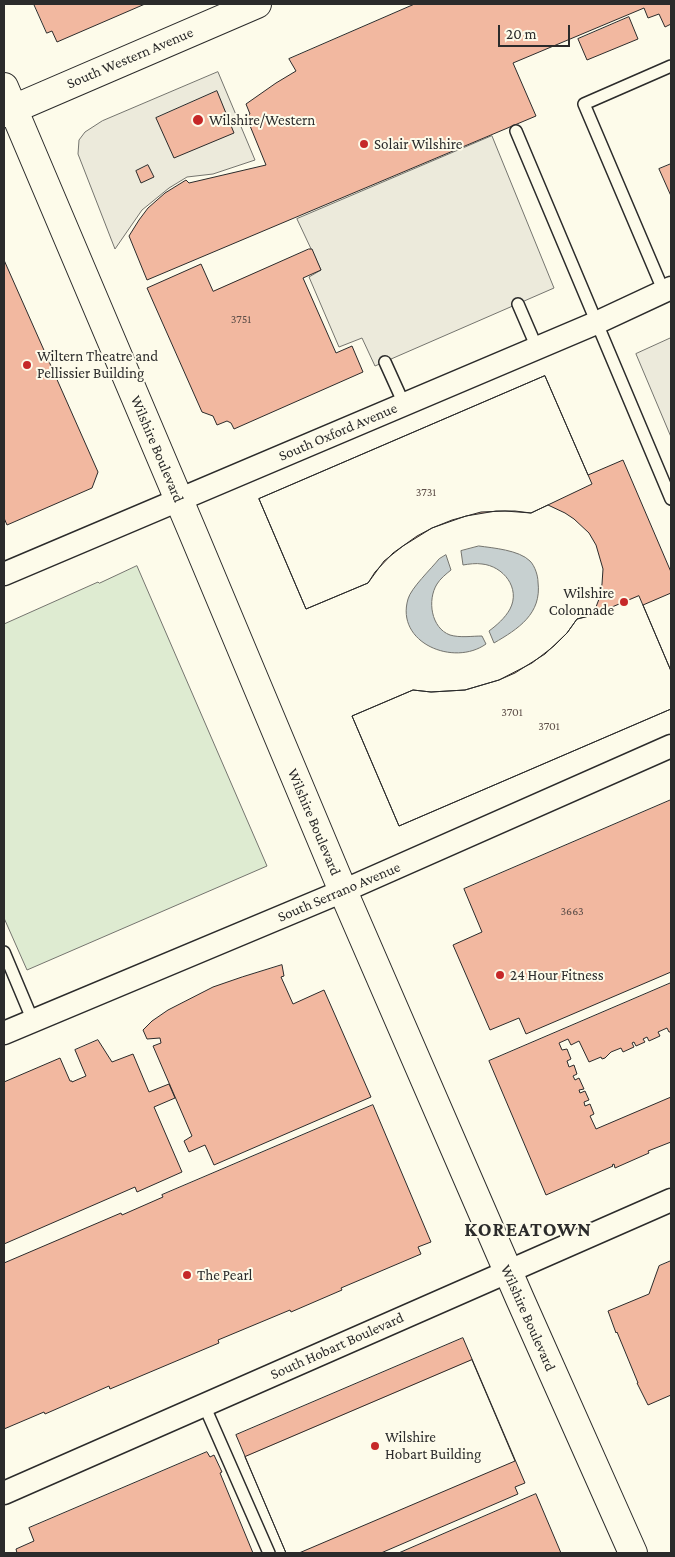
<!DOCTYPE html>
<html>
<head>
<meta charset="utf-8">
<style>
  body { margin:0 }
  #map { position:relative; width:675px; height:1557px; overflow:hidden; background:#fdfbea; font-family:"Crimson Pro",serif }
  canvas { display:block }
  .frame { position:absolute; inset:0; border:5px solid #2b2b2b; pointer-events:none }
  .scale { position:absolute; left:498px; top:25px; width:72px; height:22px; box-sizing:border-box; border:2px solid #2b2b2b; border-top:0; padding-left:6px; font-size:15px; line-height:18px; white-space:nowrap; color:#2b2b2b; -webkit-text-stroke:4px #fdfbea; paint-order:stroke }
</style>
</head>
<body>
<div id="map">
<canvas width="675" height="1557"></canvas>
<div class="frame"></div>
<div class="scale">20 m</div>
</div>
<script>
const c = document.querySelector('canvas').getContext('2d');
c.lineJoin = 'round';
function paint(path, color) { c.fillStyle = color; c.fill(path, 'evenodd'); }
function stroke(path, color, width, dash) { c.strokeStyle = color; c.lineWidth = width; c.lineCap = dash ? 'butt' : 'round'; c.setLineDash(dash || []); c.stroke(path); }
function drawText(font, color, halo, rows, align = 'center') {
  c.font = font + ' "Crimson Pro",serif'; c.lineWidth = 4; c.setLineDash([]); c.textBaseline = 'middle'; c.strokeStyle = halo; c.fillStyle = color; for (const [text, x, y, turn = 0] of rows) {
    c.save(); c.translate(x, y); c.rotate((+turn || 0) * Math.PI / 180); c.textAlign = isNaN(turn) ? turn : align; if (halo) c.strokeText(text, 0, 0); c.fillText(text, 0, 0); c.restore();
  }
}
const green = new Path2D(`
  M137 566 267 866 27 970 4 918V624L98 582 99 583Z`);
const parking = new Path2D(`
  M218 72 255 160 213 174 187 177 169 188 142 210 115 249 78 154 79 140 85 132 102 121Z
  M492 136 554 288 375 366 362 338 339 347 309 277 321 270 297 219Z
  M671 338V437L636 354Z`);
const water = new Path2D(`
  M479 546C493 548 519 550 530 561 535 566 538 576 538 582 542 614 518 629 494 643L489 631C497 625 505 618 510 609 521 588 503 566 482 564 476 563 469 564 463 565L461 551Z
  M446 555 451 570C446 574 440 579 437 584 427 600 431 628 450 635 460 638 472 636 482 636L486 644C454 667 395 643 408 599 411 588 431 569 439 559Z`);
const building = new Path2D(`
  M34 4H145L57 42 52 31 47 33Z
  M415 4H671V24L665 27 659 14 648 18 644 8 513 63 536 116 147 280 129 236 139 220 148 208 165 193 186 180 189 183 266 165 246 116 250 114 246 104 276 83 296 71 289 59Z
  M629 17 638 39 587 60 578 39Z
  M217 91 234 133 174 158 156 118Z
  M671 164V196L659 169Z
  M148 165 154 177 141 183 136 171Z
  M309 249H312L321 270 303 278 336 353 352 346 363 372 234 429 231 423 227 421 217 425 213 416 202 412 147 288 201 264 213 291Z
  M4 260 98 472 92 488 7 525 4 518Z
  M545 376 588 475 623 460 671 572V593L643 605 671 671V709L399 826 352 716 413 690 431 692 465 690 499 680 532 663 554 646 567 633 577 619 593 615 599 599 602 584 603 569 596 545 589 533 574 519 565 513 548 505 531 513 515 511H496L466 516 432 528 403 546 384 561 368 583 306 609 259 499Z
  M545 376 592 484 531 513 505 511 481 512 452 520 432 528 417 536 393 553 375 572 368 583 306 609 259 499Z
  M639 596 671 671V709L399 826 352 716 413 690 431 692 465 690 499 680 515 673 545 654 567 633 577 619 593 615Z
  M671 800V972L526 1034 519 1018 490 1030 453 945 482 932 464 889Z
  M282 965 284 976 281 977 293 1004 324 990 371 1097 214 1165 205 1145 189 1152 184 1141 192 1136 153 1046 161 1043 160 1038 147 1039 143 1030 152 1021 168 1010 213 987 242 977Z
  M671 983V1032H669L667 1028 658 1032 660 1036 649 1041 647 1037 643 1039 645 1042 636 1046 634 1042 632 1043 634 1047 623 1052 621 1048 611 1052 605 1058 602 1059 601 1057 589 1062 579 1041 571 1045 568 1039 559 1043 562 1050 567 1049 571 1059 567 1061 569 1067 574 1065 577 1074 573 1076 575 1080 579 1078 584 1089 579 1090 580 1093 585 1091 589 1100 584 1102 585 1106 590 1104 594 1114 590 1116 596 1129 671 1097V1142L648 1151 649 1153 615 1168 614 1164 612 1165 613 1166 546 1195 489 1061Z
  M98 1040 112 1062 133 1054 149 1092 169 1084 175 1098 154 1107 182 1172 137 1192 135 1187 4 1244V1082L60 1058 70 1081H72V1082L86 1076 75 1050Z
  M373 1105 431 1242 418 1247 421 1254 341 1288 342 1290 291 1312 290 1310 218 1340 219 1343 110 1389 109 1386 45 1414 44 1412 4 1429V1263L121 1213 122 1215 163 1197 162 1195Z
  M671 1261V1395L648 1405 637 1383H638L617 1332 616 1333 608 1311 649 1294 659 1266Z
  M463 1338 525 1483 515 1487 518 1494 381 1553H286L236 1435Z
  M472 1360 515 1461 299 1553H286L245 1457Z
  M207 1452 210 1457 214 1455 222 1472 220 1473 253 1553H17L16 1549 34 1541 29 1528Z
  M536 1494 561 1553H399Z`);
const service = new Path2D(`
  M516 131 671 499
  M664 292 584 104 671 66
  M518 304 537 348
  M385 362 404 404
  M4 952 33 1021
  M204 1405 269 1553`);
const minor = new Path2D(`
  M4 574 596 323 671 288
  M4 1033 343 891 671 746
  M4 1493 671 1200`);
const primary = new Path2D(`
  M4 87 193 533 343 891 520 1299 633 1553
  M4 113 257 4`);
const markers = [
  [198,120,6,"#c62828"],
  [364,144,5,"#c62828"],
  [27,365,5,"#c62828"],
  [624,602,5,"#c62828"],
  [500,975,5,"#c62828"],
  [187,1275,5,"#c62828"],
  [375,1446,5,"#c62828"]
];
const numberNames = [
  ["3751",241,319],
  ["3731",426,492],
  ["3701",512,712],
  ["3701",549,726],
  ["3663",572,911]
];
const streetNames = [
  ["South Western Avenue",130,58,-23],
  ["South Oxford Avenue",338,432,-23],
  ["Wilshire Boulevard",157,449,67],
  ["Wilshire Boulevard",314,822,67],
  ["South Serrano Avenue",339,892,-23],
  ["Wilshire Boulevard",528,1318,66],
  ["South Hobart Boulevard",337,1346,-24]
];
const poiNames = [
  ["Wilshire/Western",209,120],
  ["Solair Wilshire",374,144],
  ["Wiltern Theatre and",37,356],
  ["Pellissier Building",37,373],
  ["Wilshire",614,593,"right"],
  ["Colonnade",614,610,"right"],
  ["24 Hour Fitness",510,975],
  ["The Pearl",197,1275],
  ["Wilshire",385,1437],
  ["Hobart Building",385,1454]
];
const districtNames = [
  ["KOREATOWN",528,1230]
];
paint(green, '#deebd1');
stroke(green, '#74746e', 1);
paint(parking, '#eceadb');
stroke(parking, '#74746e', 1);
paint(water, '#c7d0d0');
stroke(water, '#74746e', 1);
paint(building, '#f2b8a0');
stroke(building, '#2b2b2b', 1);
stroke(service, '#2b2b2b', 14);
stroke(minor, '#2b2b2b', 25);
stroke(primary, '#2b2b2b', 30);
stroke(service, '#fdfbea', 11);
stroke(minor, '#fdfbea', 22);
stroke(primary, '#fdfbea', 28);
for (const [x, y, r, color] of markers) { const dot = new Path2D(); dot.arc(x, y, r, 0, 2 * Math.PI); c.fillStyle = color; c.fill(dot); stroke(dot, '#fdfbea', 2); }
drawText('12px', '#5d4e48', null, numberNames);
drawText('15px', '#2b2b2b', '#fdfbea', streetNames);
drawText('15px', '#2b2b2b', '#fdfbea', poiNames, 'left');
c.letterSpacing = '1px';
drawText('bold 20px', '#2b2b2b', '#fdfbea', districtNames);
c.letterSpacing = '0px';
</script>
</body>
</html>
